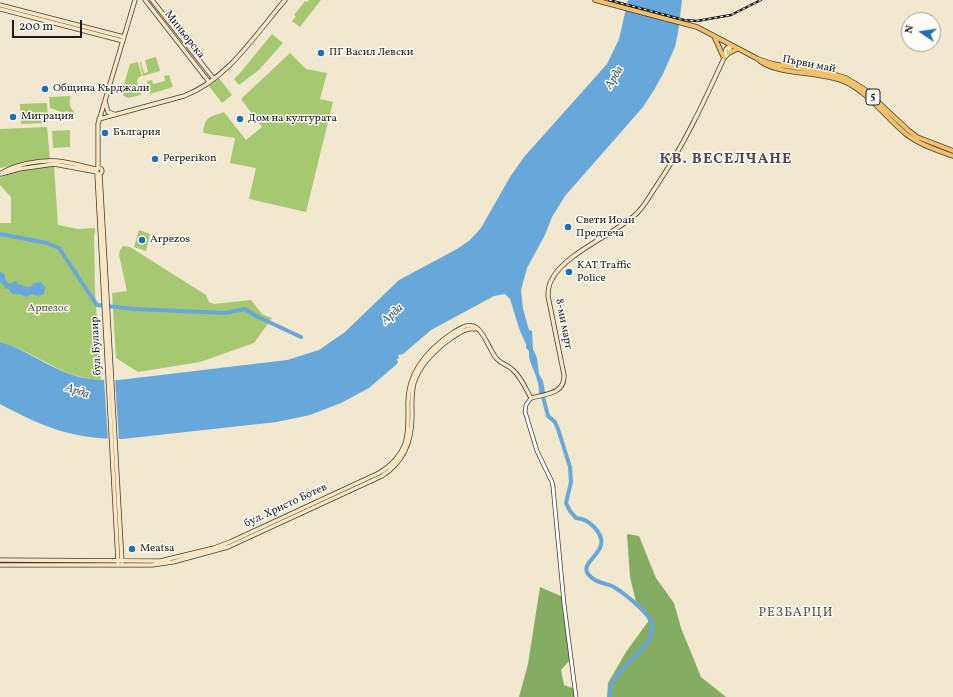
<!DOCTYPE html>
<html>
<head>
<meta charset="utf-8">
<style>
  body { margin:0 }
  #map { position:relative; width:953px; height:697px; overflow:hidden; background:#f2e8cf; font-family:Vollkorn,serif }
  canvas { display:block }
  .north { position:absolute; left:901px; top:12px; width:40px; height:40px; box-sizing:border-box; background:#fdfcf7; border:1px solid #a3a29f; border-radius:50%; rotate:283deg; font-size:11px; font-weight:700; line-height:16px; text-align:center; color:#1c1c1c }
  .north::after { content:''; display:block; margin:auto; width:14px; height:18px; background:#1f6fb2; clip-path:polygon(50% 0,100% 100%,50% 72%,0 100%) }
  .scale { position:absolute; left:12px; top:20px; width:70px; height:18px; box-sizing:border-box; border:2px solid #1c1c1c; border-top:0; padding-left:5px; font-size:12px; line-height:14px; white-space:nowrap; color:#1c1c1c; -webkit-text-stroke:3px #fdfcf7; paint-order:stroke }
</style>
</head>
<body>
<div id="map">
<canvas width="953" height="697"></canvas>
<div class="north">N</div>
<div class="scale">200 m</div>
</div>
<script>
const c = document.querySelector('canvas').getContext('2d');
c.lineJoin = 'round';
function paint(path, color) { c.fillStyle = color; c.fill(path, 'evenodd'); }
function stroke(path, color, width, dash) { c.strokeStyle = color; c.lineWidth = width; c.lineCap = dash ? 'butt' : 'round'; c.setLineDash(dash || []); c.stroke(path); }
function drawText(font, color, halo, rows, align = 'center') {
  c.font = font + ' Vollkorn,serif'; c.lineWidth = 3; c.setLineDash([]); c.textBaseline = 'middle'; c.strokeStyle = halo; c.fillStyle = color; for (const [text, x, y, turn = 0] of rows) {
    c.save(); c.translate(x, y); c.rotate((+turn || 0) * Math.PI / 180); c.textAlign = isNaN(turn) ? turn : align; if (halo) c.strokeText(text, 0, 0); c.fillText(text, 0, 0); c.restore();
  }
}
const green = new Path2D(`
  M309 0H321L300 27 292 21 296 16 294 15 305 1 307 2Z
  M272 34 283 43 259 70 239 85 234 79 240 73Z
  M290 53 306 69 327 73 320 99 333 102 306 212 249 199 256 168 230 163 235 138 203 133C206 115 208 118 224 112L246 140 262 127 241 99Z
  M156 57 160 71 143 76 140 62H141L144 73 148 72 145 60Z
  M138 62 142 76 139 77 137 81 141 95 128 98 121 94 130 64Z
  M169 75 173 87 150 94 147 81 152 80 153 84 165 81 164 76Z
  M219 78 232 95 222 103 209 86Z
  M71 96C68 104 70 108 76 114L66 111 65 113 50 108 49 97Z
  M47 103 48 123 21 124 20 104Z
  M47 127 50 159 0 168V129Z
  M70 130V147L53 148 52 131Z
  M54 166 58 225 78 229 95 228V232L94 236 95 290 101 380C60 378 37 352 0 342V223H11V197L0 185V178C18 169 34 168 54 166Z
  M139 230 150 234 146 251 134 247Z
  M123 246 130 247 206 295 209 302 214 304 251 300 262 314 272 318 254 343 200 362 138 372 116 358 112 293 127 291 119 255 120 250Z`);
const forest = new Path2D(`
  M627 534 639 536 656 578 674 603 681 628 701 677 726 697H607L608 683 626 652 650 619 636 602 630 577Z
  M540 587 563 597 571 659 561 670 564 685 575 689 576 697H519L528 664Z`);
const water = new Path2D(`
  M628 0H682L678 33 675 47 663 74 654 90 643 107 565 196 552 217 545 235 527 268 521 290 523 309 529 330 532 331 533 349 537 358 539 374 543 381 545 392 539 394C539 389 539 385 537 380 535 370 528 362 529 351L526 348V344L520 331 510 299 505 294 494 296 431 330 403 354 398 355 399 358 397 359 398 363 369 388 341 403 310 415 277 422 122 439C72 439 43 427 0 404V342C26 349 47 367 73 375 87 380 103 380 119 380L287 360 319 350 345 332 399 280 457 249 470 240 481 228 510 177 524 157 607 64 619 39Z
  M0 271 5 275V279L9 284 16 281 18 284 27 287 32 286V284L33 285 34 283 41 282 45 287 44 294 38 296 32 294 26 297 20 294H13L7 288 5 289 4 288 5 287 1 282 0 283Z`);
const pier = new Path2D(`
  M104 378H115L119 441H108Z`);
const river = new Path2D(`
  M0 234 47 243 59 248 97 305 135 309 225 313 245 309 256 316 301 337
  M542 393 548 416 555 422 558 429 570 467 571 482 566 503 570 511 576 518C584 519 588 521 594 527 617 551 578 560 588 574 594 582 604 583 612 586 622 591 646 611 651 621 652 623 652 627 652 630 652 646 619 667 611 685 610 689 610 693 610 697`);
const tertiary = new Path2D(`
  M531 398 526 405 525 412 527 418 537 451 552 482 553 487 564 604 576 697`);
const secondary = new Path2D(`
  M145 0 209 82
  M152 0 214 79
  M0 5 124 37
  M0 9 123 41
  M724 58 726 49 731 45
  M105 101 108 112 114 114
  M99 119 184 96C228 79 255 35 285 0
  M96 171a3 3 0 1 1 6 0a3 3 0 1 1-6 0Z
  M98 169V124L135 0
  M0 174C14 164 40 160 57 161 71 162 84 167 97 169
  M1 174 19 169 54 164 97 172
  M97 174 118 562
  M100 174 122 562
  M0 560 160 561 214 548 230 542 379 473C391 466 400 457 405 444 409 432 408 418 408 405 407 372 428 349 454 332 461 328 469 322 477 328 484 333 490 350 496 358 501 364 508 365 513 370 521 377 526 389 531 398 546 394 565 394 564 375L548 296C548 290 549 284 552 279 565 254 612 235 634 216 644 208 650 195 657 185 684 145 704 102 724 58L729 53 731 45
  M0 565H152L173 562 228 547 382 476C404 462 412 441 412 416 412 405 411 394 414 383 420 364 435 350 450 339 458 334 466 327 475 329`);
const primary = new Path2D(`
  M595 0 697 27 758 59 773 64 830 73 846 78 864 89 908 130 917 137 953 151
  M714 36 724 58
  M729 53 737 49
  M760 61C778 75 819 71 843 81 869 92 885 117 906 134 920 145 937 150 953 156`);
const rail = new Path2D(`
  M609 0 684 20 697 21 731 15 761 0`);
const markers = [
  [321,53,4,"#1f6fb2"],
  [45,89,4,"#1f6fb2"],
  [13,117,4,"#1f6fb2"],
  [240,119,4,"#1f6fb2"],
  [105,133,4,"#1f6fb2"],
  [155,159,4,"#1f6fb2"],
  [568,227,4,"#1f6fb2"],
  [142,240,4,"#1f6fb2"],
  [569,272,4,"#1f6fb2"],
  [132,549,4,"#1f6fb2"]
];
const shields = [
  [873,97,14]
];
const shieldNames = [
  ["5",873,97]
];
const streetNames = [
  ["Миньорска",184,35,52],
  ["Първи май",809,65,11],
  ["8-ми март",563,324,79],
  ["бул. Булаир",97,346,-93],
  ["бул. Христо Ботев",286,506,-25]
];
const poiNames = [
  ["ПГ Васил Левски",329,53],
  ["Община Кърджали",53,89],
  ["Миграция",21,117],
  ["Дом на културата",248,119],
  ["България",113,133],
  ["Perperikon",163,159],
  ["Свети Иоан",576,221],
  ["Предтеча",576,234],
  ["Arpezos",150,240],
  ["KAT Traffic",577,266],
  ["Police",577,279],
  ["Meatsa",140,549]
];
const parkNames = [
  ["Арпезос",48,309]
];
const waterNames = [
  ["Арда",615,78,-59],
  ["Арда",393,315,-42],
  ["Арда",77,392,18]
];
const quarterNames = [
  ["РЕЗБАРЦИ",796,614]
];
const districtNames = [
  ["КВ. ВЕСЕЛЧАНЕ",726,160]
];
paint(green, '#a6c871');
paint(forest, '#84ac63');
paint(water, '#67a7da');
paint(pier, '#f2e8cf');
stroke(river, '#67a7da', 4);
stroke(tertiary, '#3c3b37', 4.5);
stroke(secondary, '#3c3b37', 5);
stroke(primary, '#3c3b37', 5.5);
stroke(tertiary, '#fff', 3);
stroke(secondary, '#fbe6c3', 3.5);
stroke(primary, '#f4c16a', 4);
stroke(rail, '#1c1c1c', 2.5);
stroke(rail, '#fdfcf7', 1, [3]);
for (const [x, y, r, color] of markers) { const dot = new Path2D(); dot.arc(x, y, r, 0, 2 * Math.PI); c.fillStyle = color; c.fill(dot); stroke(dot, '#fdfcf7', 1.5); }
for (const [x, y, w] of shields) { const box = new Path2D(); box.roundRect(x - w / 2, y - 8, w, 16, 3); c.fillStyle = '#fdfcf7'; c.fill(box); stroke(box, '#1c1c1c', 1); }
drawText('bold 10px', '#1c1c1c', null, shieldNames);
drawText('11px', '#1c1c1c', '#fdfcf7', streetNames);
drawText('11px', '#1c1c1c', '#fdfcf7', poiNames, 'left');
drawText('11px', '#4c583a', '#fdfcf7', parkNames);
drawText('italic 12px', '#3e5b71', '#fdfcf7', waterNames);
c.letterSpacing = '1px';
drawText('13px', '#584651', '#fdfcf7', quarterNames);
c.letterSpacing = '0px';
c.letterSpacing = '1px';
drawText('bold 15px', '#584651', '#fdfcf7', districtNames);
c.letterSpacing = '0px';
</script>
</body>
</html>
